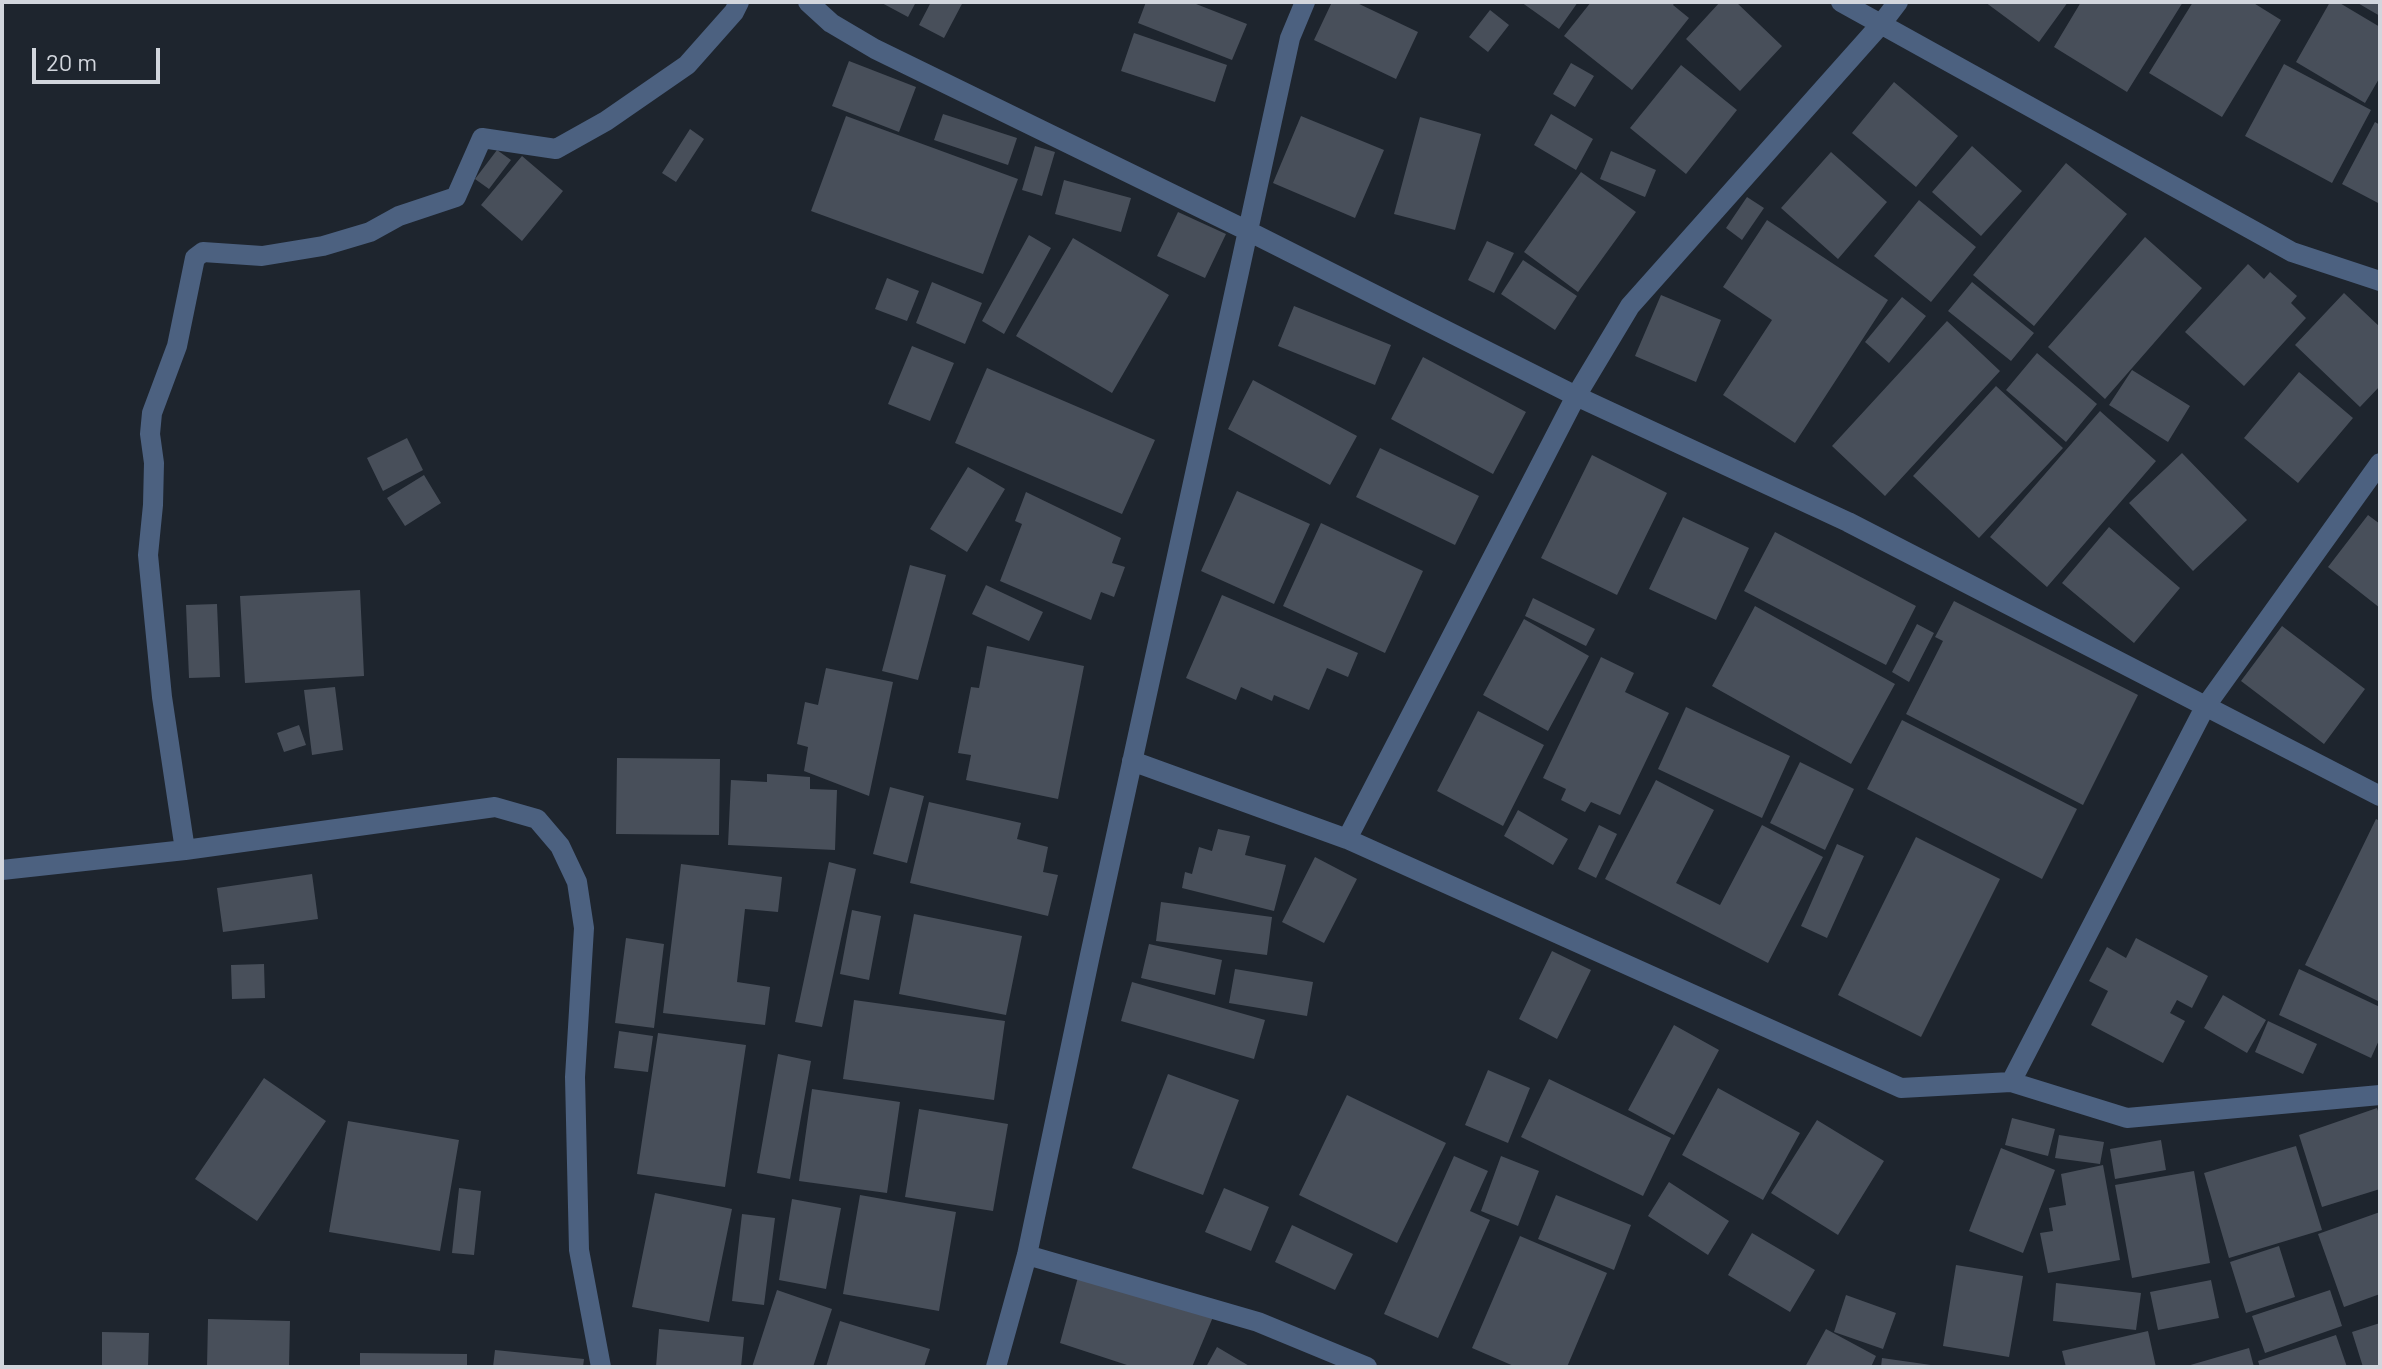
<!DOCTYPE html>
<html>
<head>
<meta charset="utf-8">
<style>
  body { margin:0 }
  #map { position:relative; width:2382px; height:1369px; overflow:hidden; background:#1e252e; font-family:Barlow,sans-serif }
  canvas { display:block }
  .frame { position:absolute; inset:0; border:4px solid #d2d6dd; pointer-events:none }
  .scale { position:absolute; left:32px; top:48px; width:128px; height:36px; box-sizing:border-box; border:4px solid #d2d6dd; border-top:0; padding-left:10px; font-size:24px; line-height:28px; white-space:nowrap; color:#d2d6dd; -webkit-text-stroke:6px #1e252e; paint-order:stroke }
</style>
</head>
<body>
<div id="map">
<canvas width="2382" height="1369"></canvas>
<div class="frame"></div>
<div class="scale">20 m</div>
</div>
<script>
const c = document.querySelector('canvas').getContext('2d');
c.lineJoin = 'round';
function paint(path, color) { c.fillStyle = color; c.fill(path, 'evenodd'); }
function stroke(path, color, width, dash) { c.strokeStyle = color; c.lineWidth = width; c.lineCap = dash ? 'butt' : 'round'; c.setLineDash(dash || []); c.stroke(path); }
const building = new Path2D(`
  M880 2H916L908 17Z
  M931 2H963L944 38 919 25Z
  M1146 2H1191L1247 24 1232 60 1138 23Z
  M1332 2H1355L1418 32 1396 79 1314 40Z
  M1521 2H1578L1559 29Z
  M1591 2H1675L1673 5 1689 18 1632 90 1564 36Z
  M1720 2H1736L1782 46 1740 91 1686 39Z
  M1985 2H2068L2039 42Z
  M2081 2H2183L2127 92 2054 47Z
  M2193 2H2252L2281 20 2222 117 2149 73Z
  M2330 2H2338L2380 27V77L2365 103 2296 62Z
  M2356 2H2380V16Z
  M1490 10 1509 25 1488 52 1469 37Z
  M1134 33 1227 65 1215 102 1121 71Z
  M849 61 916 87 899 132 832 106Z
  M1571 63 1594 76 1575 107 1553 94Z
  M2284 64 2371 110 2332 183 2245 136Z
  M1681 65 1737 110 1686 174 1630 128Z
  M1894 82 1958 136 1916 187 1852 133Z
  M943 114 1017 138 1008 165 934 140Z
  M1551 114 1593 139 1576 170 1534 145Z
  M846 116 1018 179 983 274 811 211Z
  M1301 116 1384 150 1355 218 1273 183Z
  M1420 117 1481 134 1455 230 1394 214Z
  M2375 122 2380 125V204L2342 184Z
  M690 129 704 139 676 182 662 173Z
  M1035 146 1055 152 1042 196 1022 190Z
  M1972 146 2022 191 1981 236 1932 192Z
  M497 150 511 160 489 189 475 179Z
  M1611 151 1656 170 1645 197 1600 179Z
  M1831 152 1887 202 1838 259 1781 208Z
  M522 156 563 191 522 241 481 205Z
  M2066 163 2127 214 2034 326 1973 275Z
  M1581 172 1636 212 1578 292 1524 252Z
  M1064 180 1131 198 1121 232 1055 214Z
  M1747 197 1764 208 1742 240 1726 228Z
  M1919 200 1976 247 1931 302 1874 256Z
  M1178 212 1226 234 1205 278 1157 256Z
  M1767 220 1888 300 1795 443 1723 395 1772 320 1723 287Z
  M1029 235 1051 248 1004 334 982 321Z
  M2145 237 2202 288 2105 399 2048 347Z
  M1073 238 1169 295 1112 393 1016 336Z
  M1487 241 1514 253 1494 293 1468 280Z
  M1523 260 1577 296 1555 330 1501 294Z
  M2248 264 2264 279 2270 272 2297 296 2291 303 2306 318 2244 386 2185 332Z
  M887 278 919 291 907 321 875 309Z
  M932 282 982 303 965 344 916 323Z
  M1972 282 2034 333 2011 361 1948 311Z
  M2344 293 2380 327V386L2360 407 2295 345Z
  M1661 295 1721 320 1696 382 1635 356Z
  M1902 297 1926 316 1889 363 1865 342Z
  M1294 306 1391 345 1375 385 1278 346Z
  M1947 321 2000 371 1885 496 1832 446Z
  M912 346 954 363 930 421 888 404Z
  M2037 353 2097 404 2066 442 2006 390Z
  M1423 357 1526 412 1493 474 1391 419Z
  M987 368 1155 440 1122 514 955 443Z
  M2132 370 2190 406 2168 442 2109 405Z
  M2299 372 2353 418 2298 483 2244 438Z
  M1253 380 1357 436 1330 485 1228 429Z
  M1996 386 2063 448 1979 538 1913 476Z
  M2100 411 2156 461 2047 587 1990 537Z
  M407 438 423 470 383 491 367 458Z
  M1380 448 1479 496 1455 545 1356 497Z
  M2182 453 2247 520 2193 571 2129 503Z
  M1592 455 1667 493 1617 595 1541 558Z
  M968 467 1005 489 967 552 930 529Z
  M424 475 441 503 405 526 387 498Z
  M1237 491 1310 524 1274 604 1201 571Z
  M1026 492 1121 538 1112 563 1125 567 1114 597 1101 592 1091 620 1000 581 1022 524 1015 521Z
  M2368 515 2380 524V608L2328 567Z
  M1683 517 1749 548 1716 620 1649 589Z
  M1321 523 1423 571 1385 653 1283 606Z
  M2109 527 2180 588 2134 643 2062 583Z
  M1775 532 1916 606 1886 665 1744 591Z
  M910 565 946 575 918 680 882 671Z
  M986 585 1043 612 1029 641 972 614Z
  M360 590 364 676 245 683 240 596Z
  M1222 595 1358 653 1348 677 1327 668 1309 710 1274 695 1272 701 1241 687 1236 700 1186 678Z
  M1533 598 1595 629 1586 646 1525 616Z
  M1954 601 2138 695 2083 805 1906 714 1943 641 1935 637Z
  M217 604 220 677 189 678 186 605Z
  M1755 606 1895 684 1851 764 1712 686Z
  M1524 619 1589 656 1548 731 1483 695Z
  M1917 624 1934 633 1909 682 1892 672Z
  M2282 626 2365 689 2324 744 2241 681Z
  M987 646 1084 666 1058 799 966 780 971 755 958 753 971 687 979 688Z
  M1601 657 1634 673 1625 692 1669 713 1620 815 1591 802 1585 812 1561 800 1566 789 1543 778Z
  M826 668 893 682 869 796 804 771 808 747 797 744 805 702 818 705Z
  M335 687 343 750 312 755 304 690Z
  M1686 707 1790 756 1762 818 1658 769Z
  M1478 711 1544 745 1503 826 1437 791Z
  M1902 720 2077 809 2042 879 1867 789Z
  M299 725 306 745 284 752 277 733Z
  M617 758 720 759 719 835 616 834Z
  M1800 762 1854 789 1825 850 1770 823Z
  M767 774 810 777V789L837 790 835 850 728 845 731 780 767 782Z
  M1656 780 1714 810 1676 883 1720 905 1762 825 1823 857 1768 963 1605 879Z
  M890 787 924 796 907 863 873 854Z
  M929 802 1021 823 1017 839 1048 847 1043 872 1058 875 1048 916 910 883Z
  M1518 810 1568 839 1553 865 1504 836Z
  M2376 819 2380 821V1002L2305 965Z
  M1599 825 1617 834 1596 878 1578 869Z
  M1218 829 1250 836 1245 855 1286 865 1274 911 1182 888 1185 872 1192 874 1199 847 1212 851Z
  M1916 837 2000 879 1921 1037 1838 995Z
  M1837 844 1864 856 1827 938 1801 926Z
  M1315 857 1357 879 1324 943 1282 922Z
  M829 862 856 869 822 1027 795 1022Z
  M681 864 782 877 778 912 745 909 737 982 770 987 765 1025 663 1013Z
  M312 874 318 919 223 932 217 888Z
  M1161 902 1272 917 1267 955 1156 941Z
  M852 910 881 916 869 980 840 974Z
  M914 914 1022 936 1006 1015 899 994Z
  M626 938 664 944 654 1028 615 1023Z
  M2136 938 2208 976 2192 1008 2177 1000 2170 1013 2185 1021 2163 1063 2091 1025 2108 991 2089 981 2107 947 2126 958Z
  M1149 944 1222 960 1215 995 1141 978Z
  M1552 951 1591 970 1557 1039 1519 1019Z
  M264 964 265 998 232 999 231 965Z
  M1235 969 1313 982 1307 1016 1229 1003Z
  M2299 969 2380 1007V1038L2371 1058 2279 1015Z
  M1132 982 1265 1020 1254 1059 1121 1021Z
  M2223 995 2266 1020 2247 1053 2204 1028Z
  M854 1000 1005 1021 994 1100 843 1079Z
  M2268 1021 2317 1044 2303 1074 2255 1052Z
  M1674 1025 1719 1050 1674 1135 1628 1110Z
  M619 1031 653 1036 648 1072 614 1068Z
  M658 1033 746 1045 725 1187 637 1174Z
  M778 1054 811 1061 790 1179 757 1173Z
  M1488 1070 1530 1088 1508 1143 1465 1125Z
  M1168 1074 1239 1100 1203 1195 1132 1168Z
  M264 1078 326 1121 257 1221 195 1179Z
  M1549 1079 1671 1138 1643 1196 1521 1137Z
  M1718 1088 1800 1133 1763 1200 1682 1155Z
  M812 1089 900 1102 887 1193 799 1181Z
  M1347 1095 1446 1143 1397 1243 1299 1195Z
  M2377 1108 2380 1117V1189L2322 1207 2299 1135Z
  M919 1109 1008 1124 993 1211 905 1197Z
  M2012 1118 2055 1129 2048 1156 2005 1145Z
  M1817 1120 1884 1161 1838 1235 1771 1193Z
  M348 1121 459 1140 440 1251 329 1232Z
  M2059 1135 2104 1142 2100 1164 2055 1158Z
  M2161 1140 2166 1170 2115 1179 2110 1149Z
  M2296 1146 2322 1230 2229 1258 2204 1173Z
  M2001 1148 2055 1170 2023 1253 1969 1231Z
  M1454 1156 1488 1171 1470 1211 1490 1220 1438 1338 1384 1314Z
  M1501 1156 1539 1171 1518 1226 1481 1211Z
  M2103 1165 2120 1260 2048 1273 2040 1233 2053 1231 2049 1208 2066 1205 2061 1174Z
  M2194 1171 2210 1263 2132 1278 2115 1185Z
  M1669 1182 1729 1221 1708 1255 1648 1216Z
  M459 1188 481 1191 474 1255 452 1253Z
  M1224 1188 1269 1207 1251 1251 1205 1232Z
  M655 1193 732 1209 709 1322 632 1307Z
  M860 1195 956 1212 939 1311 843 1294Z
  M1556 1195 1631 1225 1614 1270 1538 1239Z
  M792 1199 841 1208 826 1289 779 1280Z
  M2380 1212V1294L2344 1307 2318 1234Z
  M742 1214 775 1218 764 1305 732 1301Z
  M1292 1225 1353 1254 1335 1290 1275 1262Z
  M1752 1233 1815 1270 1790 1312 1728 1275Z
  M1520 1236 1607 1273 1567 1367H1516L1472 1348Z
  M2279 1246 2295 1297 2246 1313 2230 1262Z
  M1956 1265 2023 1276 2009 1357 1943 1346Z
  M1078 1277 1213 1317 1192 1367H1133L1060 1343Z
  M2211 1280 2219 1318 2158 1330 2150 1292Z
  M2056 1283 2141 1293 2136 1330 2053 1321Z
  M777 1290 832 1309 813 1367H752Z
  M2330 1290 2342 1326 2265 1353 2252 1316Z
  M1846 1295 1896 1313 1883 1349 1834 1332Z
  M208 1319 290 1321 289 1367H207Z
  M840 1321 930 1349 924 1367H826Z
  M2380 1323V1367H2363L2352 1332Z
  M659 1329 744 1337 741 1367H656Z
  M1826 1329 1876 1356 1871 1367H1805Z
  M2148 1331 2156 1367H2066L2062 1351Z
  M102 1332 149 1333 148 1367H102Z
  M2336 1335 2347 1367H2260L2258 1361Z
  M1217 1347 1251 1367H1206Z
  M2249 1348 2254 1367H2187V1366Z
  M495 1350 584 1359 583 1367H493Z
  M360 1353 467 1354V1367H360Z
  M1882 1358 1931 1365V1367H1881Z`);
const minor = new Path2D(`
  M808 2 831 23 875 49 1250 232 1576 396 1848 522 2380 796
  M1841 2 2292 252 2380 281
  M1132 761 1347 839 1901 1088 2011 1082 2127 1118 2380 1095
  M1347 839 1576 396 1630 306 1882 23 1898 2
  M185 850 162 697 148 555 153 505 154 463 150 434 152 413 177 346 195 258 203 252 262 256 323 246 370 232 399 216 456 197 482 138 556 149 606 121 687 65 734 12 739 2
  M2 870 185 850 495 807 537 819 560 846 577 882 584 928 575 1077 579 1250 601 1367
  M2011 1082 2205 707 2380 463
  M1027 1255 1258 1322 1367 1367
  M996 1367 1027 1255 1090 955 1290 38 1305 2`);
paint(building, '#484f5a');
stroke(minor, '#4c6180', 20);
</script>
</body>
</html>
